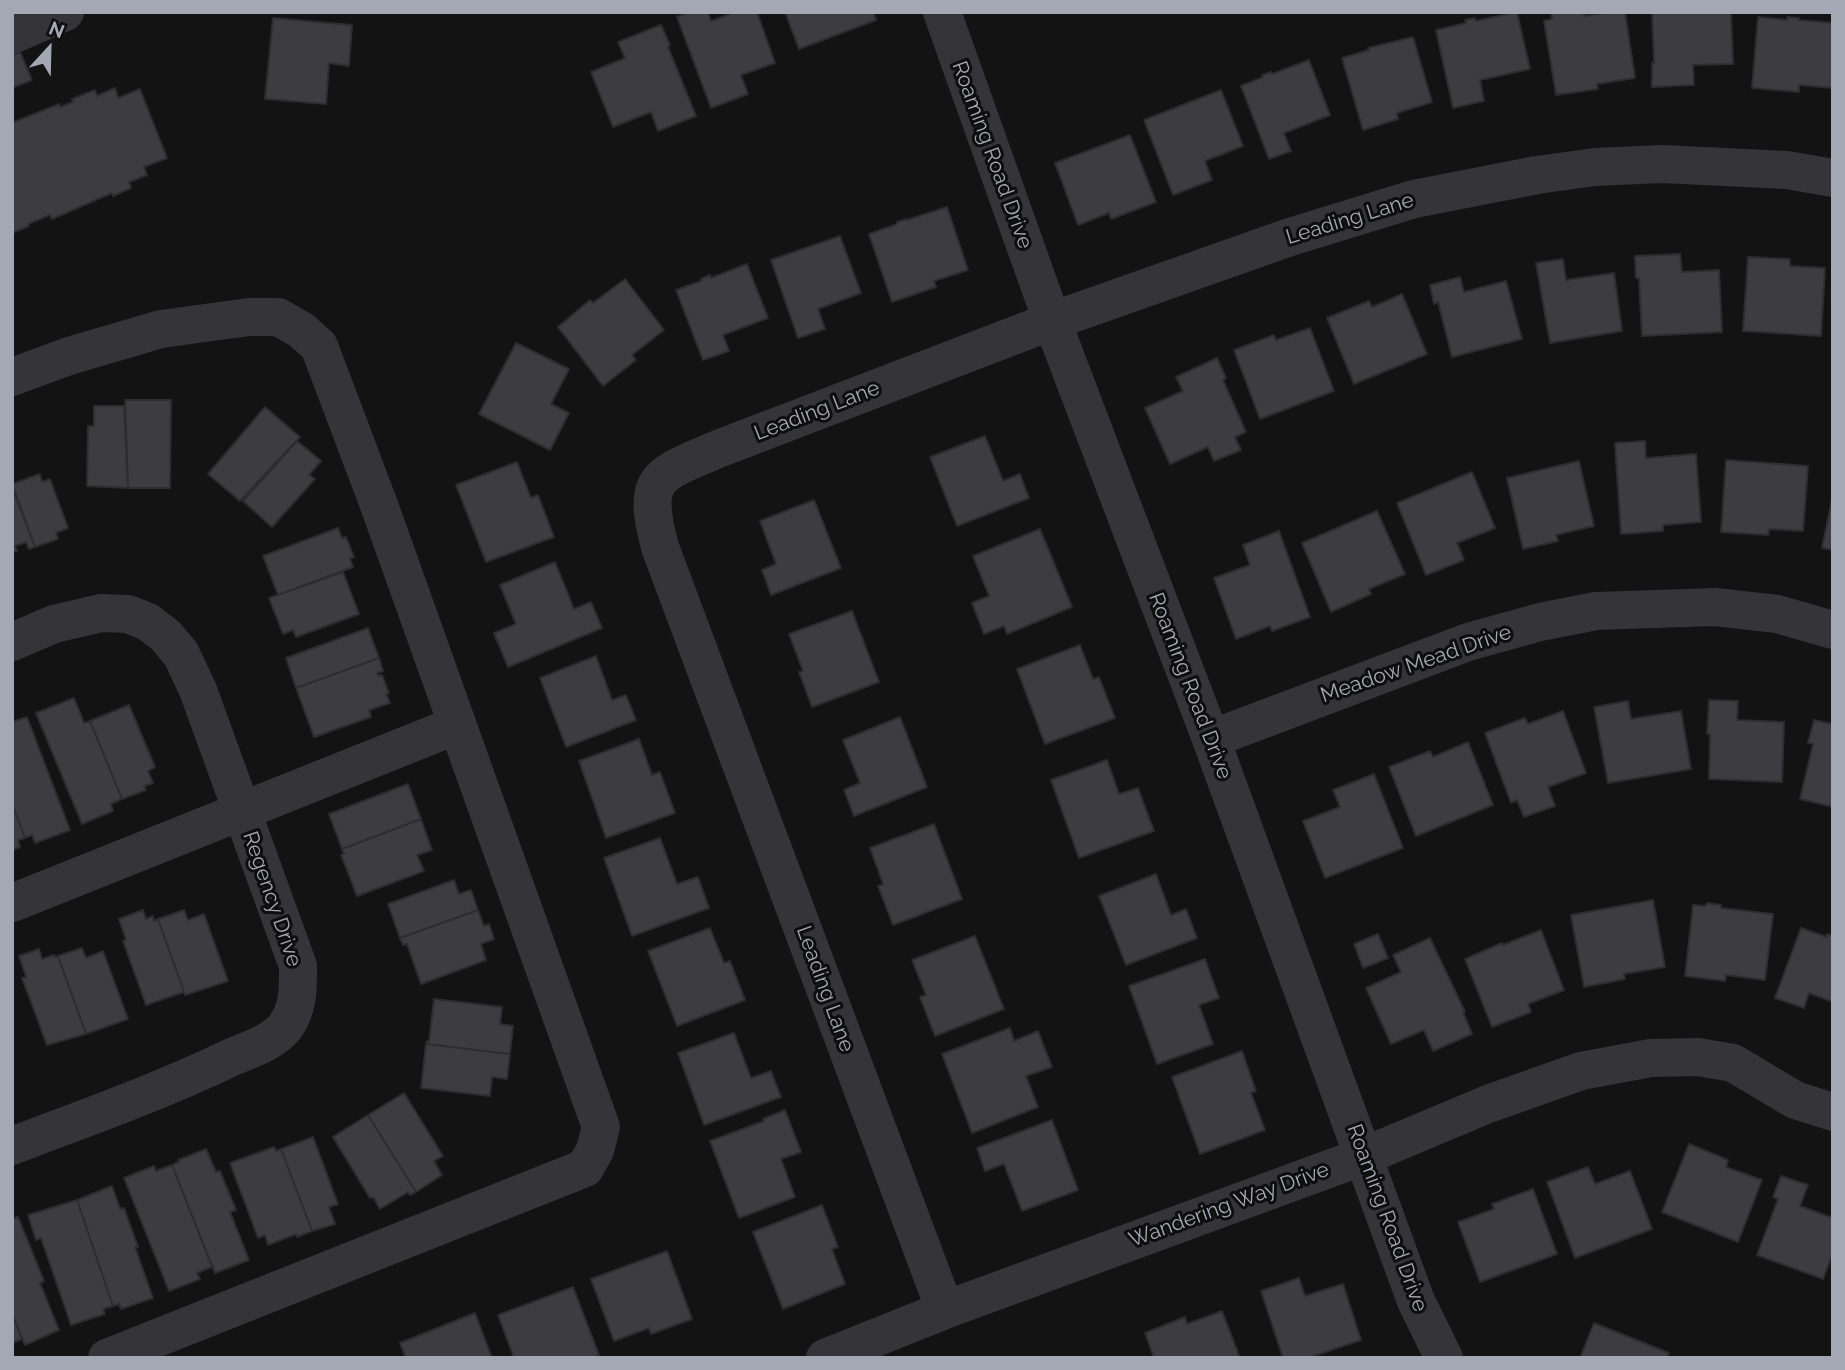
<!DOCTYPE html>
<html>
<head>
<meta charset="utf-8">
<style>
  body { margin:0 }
  #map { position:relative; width:1845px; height:1370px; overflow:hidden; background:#131314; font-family:Raleway,sans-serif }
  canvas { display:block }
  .frame { position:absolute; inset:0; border:14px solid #a4a8b5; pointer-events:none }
  .north { position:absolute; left:14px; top:14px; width:70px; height:70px; -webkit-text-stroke:5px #0e0e0f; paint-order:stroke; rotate:22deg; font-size:19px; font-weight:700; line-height:28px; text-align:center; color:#a4a8b5 }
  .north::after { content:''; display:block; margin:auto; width:24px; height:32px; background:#a4a8b5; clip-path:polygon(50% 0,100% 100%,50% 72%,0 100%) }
</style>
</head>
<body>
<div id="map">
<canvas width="1845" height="1370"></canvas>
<div class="frame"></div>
<div class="north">N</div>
</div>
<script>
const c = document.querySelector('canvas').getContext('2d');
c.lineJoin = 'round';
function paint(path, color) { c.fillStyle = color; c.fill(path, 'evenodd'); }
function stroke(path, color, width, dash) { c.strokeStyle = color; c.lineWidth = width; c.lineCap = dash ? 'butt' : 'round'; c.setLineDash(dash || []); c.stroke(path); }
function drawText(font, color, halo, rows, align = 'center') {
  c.font = font + ' Raleway,sans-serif'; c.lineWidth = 6; c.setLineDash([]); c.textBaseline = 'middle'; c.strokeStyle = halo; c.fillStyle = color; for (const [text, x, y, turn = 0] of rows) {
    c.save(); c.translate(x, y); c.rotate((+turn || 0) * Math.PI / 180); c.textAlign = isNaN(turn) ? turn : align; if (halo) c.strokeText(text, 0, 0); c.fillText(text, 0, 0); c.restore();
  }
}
const building = new Path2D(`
  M690 12H708L711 21 735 12H757L775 63 741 75 748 94 711 108 677 17Z
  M785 12H873L876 20 799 49Z
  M1517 12 1530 69 1480 80 1484 101 1453 108 1436 30 1466 23 1465 20 1475 18 1476 21Z
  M1551 12H1584V16L1610 12H1625L1635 78 1597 84 1598 89 1556 95 1544 21 1552 19Z
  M1652 12H1731L1733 64 1693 65 1694 85 1652 87V63H1654Z
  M1758 17 1787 20V17L1799 18V20L1833 23V88L1799 85V92L1752 88Z
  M273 18 352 25 349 66 329 63 326 104 265 99Z
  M661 25 670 45 668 47 696 116 658 131 651 112 613 127 591 72 625 58 618 42Z
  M1413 37 1432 102 1397 113 1398 119 1363 130 1342 58 1369 50 1368 48Z
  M20 52 32 80 12 88V55Z
  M1309 60 1330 115 1284 133 1291 151 1269 159 1241 86 1263 77 1262 75 1271 72 1272 74Z
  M115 88 118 98 140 89 167 158 144 167 147 175 129 182 131 188 113 196 112 193 52 219 50 215 28 224 29 226 12 233V123L59 104 60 107 73 102 72 99 95 90 97 96Z
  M1221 90 1243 146 1205 161 1212 180 1173 195 1144 120Z
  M1130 135 1156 202 1111 219 1109 213 1078 225 1055 163Z
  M947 207 968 270 934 281 936 287 892 302 869 234 897 224V222L907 219V220Z
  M840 236 861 293 818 309 825 329 798 338 771 260Z
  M1680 254 1682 272 1719 270 1722 332 1642 336 1639 278H1636L1635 256Z
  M1748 257 1790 259V266L1825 268 1821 336 1743 331Z
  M1563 259 1566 280 1614 273 1622 331 1550 343 1536 263Z
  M747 264 768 318 723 335 729 351 703 360 676 290 701 281V279L710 275 711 278Z
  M1460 277 1464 292 1506 281 1522 339 1452 357 1438 302 1434 304 1430 285Z
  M625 279 664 330 632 355 636 360 603 386 558 327 590 300 593 303Z
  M1402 294 1427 354 1354 384 1327 318 1369 301 1372 307Z
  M1310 328 1334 391 1260 419 1234 350 1274 335 1276 340Z
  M516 343 569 369 551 404 569 413 550 450 479 414Z
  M1217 358 1226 378 1223 380 1246 432 1235 437 1241 450 1214 461 1208 447 1170 464 1145 408 1183 391 1176 377Z
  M125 400H171L170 488H128Z
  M94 406H124L128 488 87 486 88 426H94Z
  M265 407 300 437 240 501 208 474Z
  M985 436 1003 481 1020 474 1029 498 957 526 930 457Z
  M297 441 321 461 309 475 315 479 272 527 243 501Z
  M1645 441 1646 458 1696 454 1701 522 1663 525V531L1621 534 1615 443Z
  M1726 460 1808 466 1803 531 1769 529 1768 535 1721 532Z
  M1579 461 1594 526 1556 535 1558 541 1523 549 1507 478Z
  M517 462 531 498 538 495 554 537 486 562 456 485Z
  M1472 472 1495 528 1457 543 1464 560 1426 575 1397 503Z
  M40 474 42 482 50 479 68 528 56 533 58 539 35 547 12 484Z
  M12 487 35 547 29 549 26 542 15 546 17 551 12 552Z
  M1833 494V550L1822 548Z
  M814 500 841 568 771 595 762 570 776 564 760 521Z
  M1377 511 1405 574 1369 589 1371 594 1331 612 1302 543Z
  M338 528 342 538 346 537 354 557 350 559 353 567 278 595 263 556Z
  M1040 529 1072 607 1007 634 1004 626 984 634 972 603 989 596 973 556Z
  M1279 531 1310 617 1272 631 1270 626 1236 639 1214 578 1250 565 1243 545Z
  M555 562 574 609 591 602 602 628 508 667 494 633 516 624 500 585Z
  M343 572 359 614 296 637 293 630 283 634 269 598Z
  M852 611 879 682 812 707 799 672 803 671 789 634Z
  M368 628 379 658 296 688 286 658Z
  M1080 645 1093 679 1099 677 1115 718 1045 744 1017 669Z
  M596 656 612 700 626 695 636 720 566 747 540 678Z
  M379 658 383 671 377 673 379 676 382 675 389 693 386 694 390 703 369 710 371 717 314 737 296 688Z
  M74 698 84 723 90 721 122 799 111 804 113 811 82 824 36 713Z
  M1709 700 1738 701 1737 720 1784 722 1782 782 1709 779 1710 734H1707Z
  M1628 701 1631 719 1681 711 1691 769 1608 783 1594 707Z
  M129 705 155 767 148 771 153 783 144 786 146 790 122 799 90 721Z
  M1563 711 1586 773 1548 787 1555 806 1524 817 1517 800 1511 803 1485 733 1525 718 1528 724Z
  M27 717 70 830 35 843 32 835 25 838 12 803V722Z
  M900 717 927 787 854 816 844 790 860 783 843 740Z
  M1814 720 1833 724V807L1800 799 1813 744 1808 743Z
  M639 739 652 775 660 772 675 813 606 838 579 761Z
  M1468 742 1493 805 1416 836 1389 767 1430 751 1433 757Z
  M1107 760 1119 794 1138 788 1154 831 1079 858 1051 780Z
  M1374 774 1403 848 1325 878 1303 821 1340 807 1333 790Z
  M408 784 421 819 342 849 329 814Z
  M12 803 25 838 18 840 20 847 12 850Z
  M421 819 432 850 417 855 424 871 357 896 341 855 344 854 342 849Z
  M934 824 962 899 893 925 878 886 883 884 870 848Z
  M660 838 677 884 698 877 709 908 632 936 604 858Z
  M1156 874 1171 915 1186 909 1197 938 1126 965 1099 896Z
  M454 880 459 894 471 890 478 910 400 938 388 904Z
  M1653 900 1665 967 1624 974 1625 979 1584 987 1571 915Z
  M1707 903 1721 905V908L1773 914 1765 980 1726 975 1725 981 1685 976 1693 905 1706 906Z
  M143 910 146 919 153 916 154 921 158 919 184 992 146 1005 123 941 126 940 119 919Z
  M184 910 188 920 204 914 228 981 185 995 158 919Z
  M478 910 484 926 489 924 494 939 481 944 486 960 421 984 407 944 403 945 400 938Z
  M710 928 724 963 730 961 745 1000 677 1026 648 951Z
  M1801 928 1827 937V934L1833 936V1002L1809 993 1804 1008 1775 998Z
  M1541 930 1564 990 1528 1004 1531 1012 1492 1027 1465 959 1502 943 1503 945Z
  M1378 934 1388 958 1363 968 1354 944Z
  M975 936 1004 1009 935 1036 920 997 926 995 912 960Z
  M1430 938 1465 1012H1463L1472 1034 1433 1051 1424 1030 1391 1044 1366 988 1401 972 1393 955Z
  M82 948 86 958 103 951 128 1019 86 1034 58 956Z
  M39 949 42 959 54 955 55 957 58 956 86 1034 47 1045 22 978 26 977 19 956Z
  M1205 959 1219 998 1199 1005 1213 1044 1157 1064 1129 986Z
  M434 999 502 1007 500 1024 513 1026 510 1054 426 1044 427 1041H429Z
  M1010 1028 1014 1041 1038 1031 1052 1067 1026 1076 1038 1107 972 1133 942 1054Z
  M734 1033 751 1078 771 1071 781 1097 704 1125 678 1053Z
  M426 1044 510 1054 507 1079 492 1077 490 1096 421 1088Z
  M1242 1051 1256 1091 1251 1093 1265 1130 1200 1154 1172 1077Z
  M404 1093 443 1156 434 1161 442 1175 416 1192 368 1115Z
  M785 1110 801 1152 781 1159 795 1197 739 1218 710 1141 764 1121 763 1119Z
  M368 1115 416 1192 410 1195 408 1192 380 1209 373 1197 370 1198 333 1137Z
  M1052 1120 1078 1190 1022 1211 1004 1164 985 1171 977 1148Z
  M313 1137 338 1204 329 1207 335 1224 312 1231 281 1149Z
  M1689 1144 1728 1160 1726 1167 1762 1180 1738 1242 1662 1212Z
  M274 1147 276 1151 281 1149 312 1231 297 1237 296 1234 268 1245 265 1235 258 1238 230 1163Z
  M206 1149 216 1172 220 1171 236 1210 230 1212 249 1260 215 1273 172 1165 179 1162 178 1160Z
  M172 1165 212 1267 197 1273 200 1279 169 1291 124 1178 154 1166 156 1171Z
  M1588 1167 1595 1184 1630 1171 1652 1229 1575 1258 1547 1182Z
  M1781 1176 1808 1185 1800 1206 1833 1218V1253L1823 1279 1757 1255 1778 1199 1773 1197Z
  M112 1186 120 1209 124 1208 138 1247H135L153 1298 121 1309 119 1304 113 1306 77 1200Z
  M1533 1189 1557 1254 1480 1282 1458 1222 1494 1209 1492 1204Z
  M77 1200 113 1306 103 1309 105 1314 71 1325 41 1238 36 1240 28 1215Z
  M822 1205 838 1247 832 1249 845 1284 783 1309 753 1232Z
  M18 1217 44 1281 40 1283 59 1330 25 1345 12 1314V1219Z
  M667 1251 692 1319 651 1334 649 1328 614 1341 591 1279Z
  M1299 1278 1305 1296 1343 1284 1361 1340 1308 1358H1283L1261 1291Z
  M573 1287 599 1355 593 1358H514L498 1315Z
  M1222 1311 1240 1358H1154L1145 1333 1185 1317 1187 1324Z
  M475 1313 492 1358H406L400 1343Z
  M12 1314 22 1339 12 1343Z
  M1594 1323 1669 1353 1667 1358H1580Z`);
const minor = new Path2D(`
  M942 12 1052 321 1211 739 1416 1301 1444 1358
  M12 35 65 12
  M12 377 69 356 161 329 249 317H278L301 330 319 346 379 505 601 1127 595 1150 585 1168 107 1358
  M12 642 54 624 101 613 128 614 148 622 166 636 181 654 198 690 298 966C298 988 299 1008 285 1027 272 1043 248 1050 230 1058 159 1092 85 1118 12 1146
  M1211 739 1468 642 1540 622 1596 611 1715 607 1777 614 1833 630
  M12 903 457 725
  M945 1310 660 547C641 476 657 475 718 449L1052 321 1290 237 1414 199 1537 175 1595 167 1662 164 1787 170 1833 178
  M825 1358 945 1310 1364 1156 1488 1104 1581 1071 1651 1058 1698 1057 1733 1063 1795 1100 1833 1112`);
const streetNames = [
  ["Roaming Road Drive",992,155,70],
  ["Leading Lane",1350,219,-17],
  ["Leading Lane",817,411,-21],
  ["Meadow Mead Drive",1416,664,-19],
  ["Roaming Road Drive",1190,686,69],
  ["Regency Drive",272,899,71],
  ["Leading Lane",825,989,70],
  ["Wandering Way Drive",1229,1205,-20],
  ["Roaming Road Drive",1387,1218,70]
];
paint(building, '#3d3d41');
stroke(building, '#2d2d30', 2);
stroke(minor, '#343439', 38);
drawText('21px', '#a4a8b5', '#0e0e0f', streetNames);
</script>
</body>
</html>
